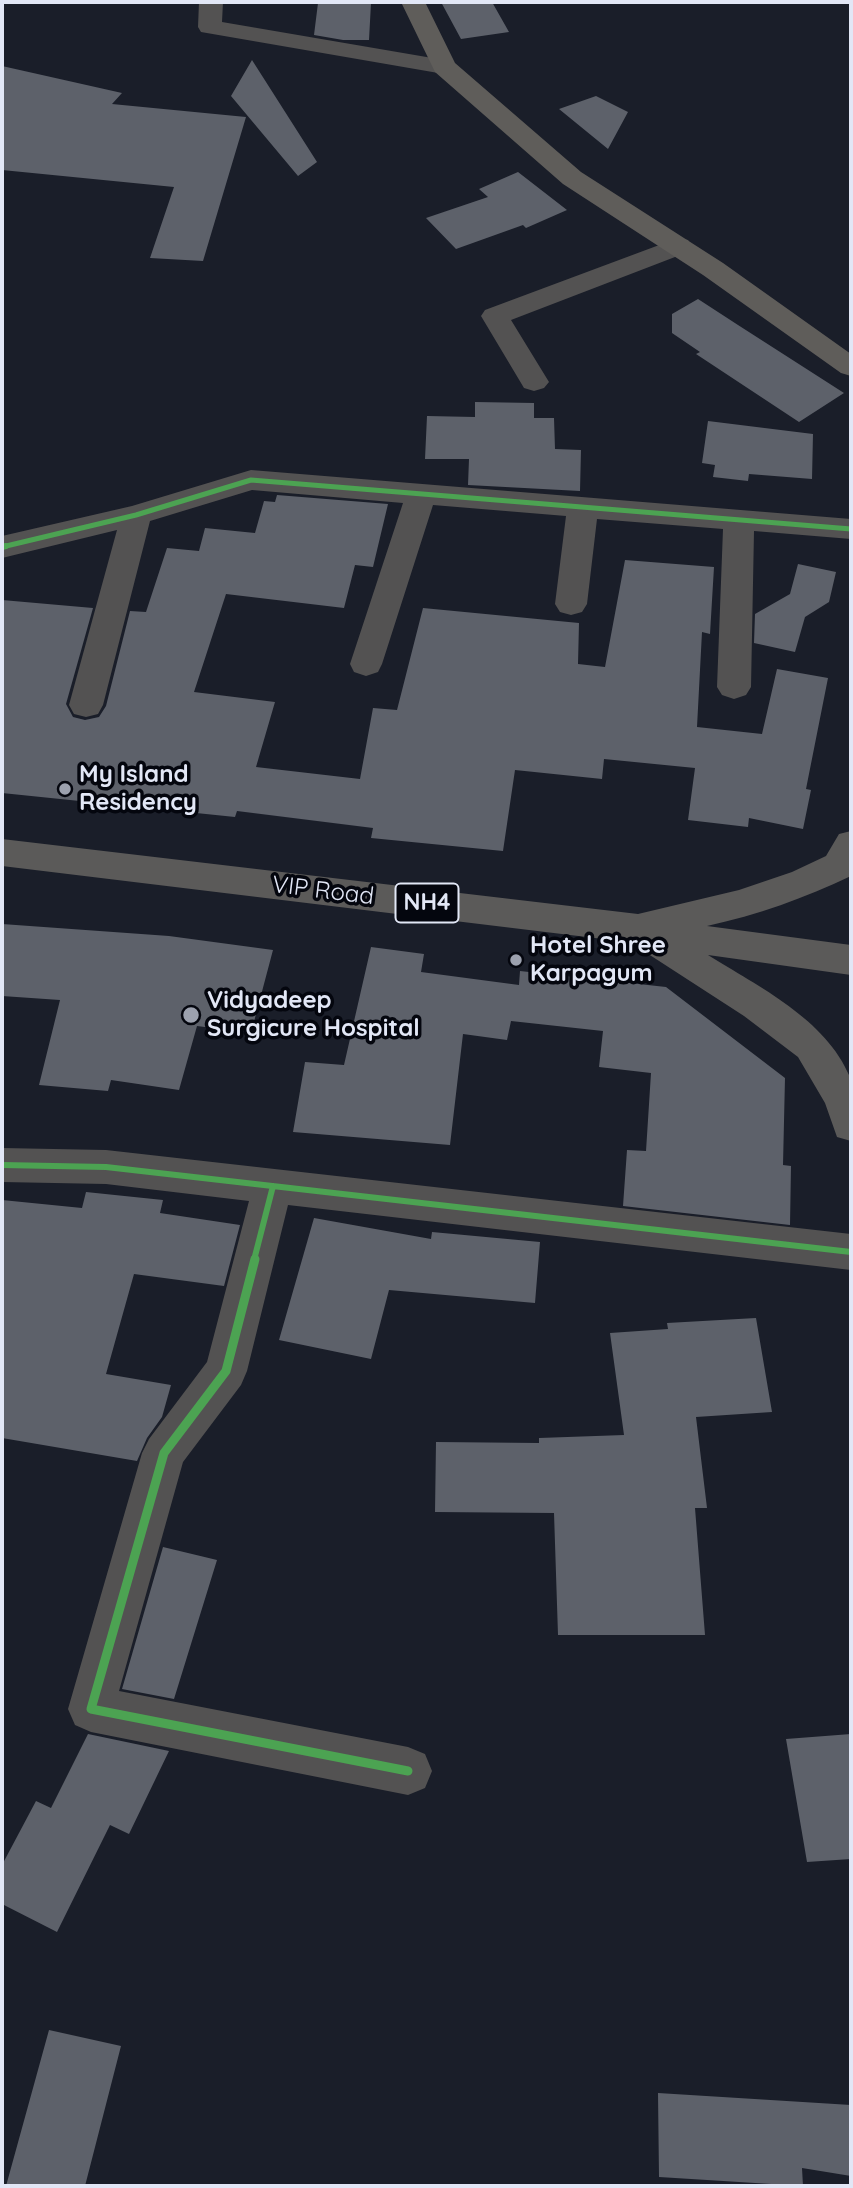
<!DOCTYPE html>
<html>
<head>
<meta charset="utf-8">
<style>
  body { margin:0 }
  #map { position:relative; width:853px; height:2188px; overflow:hidden; background:#1a1e29; font-family:Quicksand,sans-serif }
  canvas { display:block }
  .frame { position:absolute; inset:0; border:4px solid #e2e7f6; pointer-events:none }
</style>
</head>
<body>
<div id="map">
<canvas width="853" height="2188"></canvas>
<div class="frame"></div>
</div>
<script>
const c = document.querySelector('canvas').getContext('2d');
c.lineJoin = 'round';
function paint(path, color) { c.fillStyle = color; c.fill(path, 'evenodd'); }
function stroke(path, color, width, dash) { c.strokeStyle = color; c.lineWidth = width; c.lineCap = dash ? 'butt' : 'round'; c.setLineDash(dash || []); c.stroke(path); }
function drawText(font, color, halo, rows, align = 'center') {
  c.font = font + ' Quicksand,sans-serif'; c.lineWidth = 7; c.setLineDash([]); c.textBaseline = 'middle'; c.strokeStyle = halo; c.fillStyle = color; for (const [text, x, y, turn = 0] of rows) {
    c.save(); c.translate(x, y); c.rotate((+turn || 0) * Math.PI / 180); c.textAlign = isNaN(turn) ? turn : align; if (halo) c.strokeText(text, 0, 0); c.fillText(text, 0, 0); c.restore();
  }
}
const building = new Path2D(`
  M441 2H492L509 32 461 39Z
  M318 3H371L369 40H343L314 35Z
  M252 60 317 162 298 176 231 96Z
  M2 66 122 93 112 104 246 117 203 261 150 258 174 187 2 170Z
  M596 96 628 112 608 149 559 109Z
  M518 172 567 210 526 228 523 225 456 249 426 218 488 197 479 189Z
  M698 299 738 325 844 393 799 422 696 354 700 352 672 333V314Z
  M475 402 534 403V418H554L555 449 581 450 580 491 468 485 469 459H425L427 416 475 417Z
  M708 421 813 434 812 479 749 474 748 481 713 477 715 465 702 463Z
  M277 495 388 504 373 567 355 565 344 608 226 594 194 692 275 702 256 767 360 779 373 708 397 710 423 608 579 623 578 664 605 667 625 560 714 567 710 634 702 632 697 727 762 734 777 669 828 678 806 789 811 790 803 829 749 818 748 827 688 820 695 768 604 759 602 779 515 770 503 851 371 838 373 828 237 811 235 817 2 793V600L93 608 66 704 73 717 85 720 99 717 106 706 130 611 146 612 167 548 199 551 205 528 255 533 264 501 275 502Z
  M798 564 836 572 829 602 805 617 795 652 754 643 755 614 790 594Z
  M2 924 169 936 273 950 251 1033 197 1026 179 1090 111 1080 108 1091 39 1085 60 1000 2 996Z
  M371 947 424 954 421 972 519 985 520 971 666 987 785 1078 783 1165 791 1166 790 1225 623 1206 627 1150 646 1151 651 1073 599 1067 603 1031 511 1021 507 1040 463 1034 450 1145 293 1132 305 1062 344 1065Z
  M86 1192 163 1200 160 1213 240 1225 224 1286 134 1274 106 1374 171 1385 162 1417 147 1438 137 1461 2 1438V1200L82 1208Z
  M314 1218 431 1239 432 1232 540 1242 535 1303 389 1290 371 1359 279 1340Z
  M756 1318 772 1412 696 1417 707 1508H695L705 1635H558L554 1513 435 1512 436 1442 539 1443V1438L624 1435 610 1333 668 1329 667 1323Z
  M163 1547 217 1560 174 1699 122 1689Z
  M88 1734 169 1751 129 1834 110 1825 57 1932 2 1904V1865L36 1801 51 1808Z
  M851 1734V1859L807 1862 786 1739Z
  M49 2030 121 2046 85 2186H6Z
  M658 2093 851 2105V2176L802 2168 803 2186 659 2177Z`);
const minor = new Path2D(`
  M199 2H223L222 22 444 60 453 62 456 67 453 72 444 74 201 32 198 27Z
  M678 238 688 240 692 246 688 252 511 320 549 382 544 388 534 391 524 388 481 316 485 310Z
  M251 470 851 519V539L754 531 751 687 746 695 734 699 722 695 717 687 723 529 597 519 587 604 582 612 571 615 560 612 555 604 566 516 433 505 382 664 378 672 366 676 354 672 350 664 403 503 252 490 150 521 103 705 98 714 86 717 74 714 69 705 117 530 2 558V536L132 506Z
  M2 1148 106 1150 851 1234V1270L288 1205 247 1371 241 1385 183 1462 119 1691 408 1747 425 1754 432 1771 425 1788 408 1795 91 1732 75 1725 68 1709 142 1453 149 1439 207 1362 249 1201 106 1184 2 1182Z`);
const major = new Path2D(`
  M401 2H425L455 63 581 172 723 263 851 354V376L841 373 703 275 563 184 435 72Z`);
const highway = new Path2D(`
  M851 831V876C805 898 757 915 707 926L851 945V975L708 955C759 987 826 1019 850 1077 853 1089 852 1127 851 1141L837 1137 825 1103 798 1057 744 1016 639 948 636 943 2 866V839L638 914 739 890 792 872 826 856 839 834Z`);
const cyclewayFar2 = new Path2D(`
  M2 547 136 515 251 480 851 529`);
const cyclewayFar1 = new Path2D(`
  M2 547 6 546
  M2 1165 106 1167 851 1252
  M254 1260 273 1186`);
const cycleway = new Path2D(`
  M255 1259 226 1371 164 1453 91 1709 408 1771`);
const markers = [
  [65,789,7,"#9ca1ae"],
  [516,960,7,"#9ca1ae"],
  [191,1015,9,"#9ca1ae"]
];
const shields = [
  [427,903,63]
];
const shieldNames = [
  ["NH4",427,903]
];
const poiNames = [
  ["My Island",79,775],
  ["Residency",79,803],
  ["Hotel Shree",530,946],
  ["Karpagum",530,974],
  ["Vidyadeep",207,1001],
  ["Surgicure Hospital",207,1029]
];
const streetNames = [
  ["VIP Road",323,891,7]
];
paint(building, '#5d616a');
paint(minor, '#535252');
paint(major, '#5f5d5a');
paint(highway, '#5b5a59');
stroke(cyclewayFar2, '#4ca352', 5);
stroke(cyclewayFar1, '#4ca352', 6);
stroke(cycleway, '#4ca352', 9);
for (const [x, y, r, color] of markers) { const dot = new Path2D(); dot.arc(x, y, r, 0, 2 * Math.PI); c.fillStyle = color; c.fill(dot); stroke(dot, '#04060e', 2.5); }
for (const [x, y, w] of shields) { const box = new Path2D(); box.roundRect(x - w / 2, y - 19.5, w, 39, 5); c.fillStyle = '#04060e'; c.fill(box); stroke(box, '#e2e7f6', 2); }
drawText('bold 23px', '#e2e7f6', null, shieldNames);
drawText('bold 24px', '#e2e7f6', '#04060e', poiNames, 'left');
drawText('24px', '#e2e7f6', '#04060e', streetNames);
</script>
</body>
</html>
